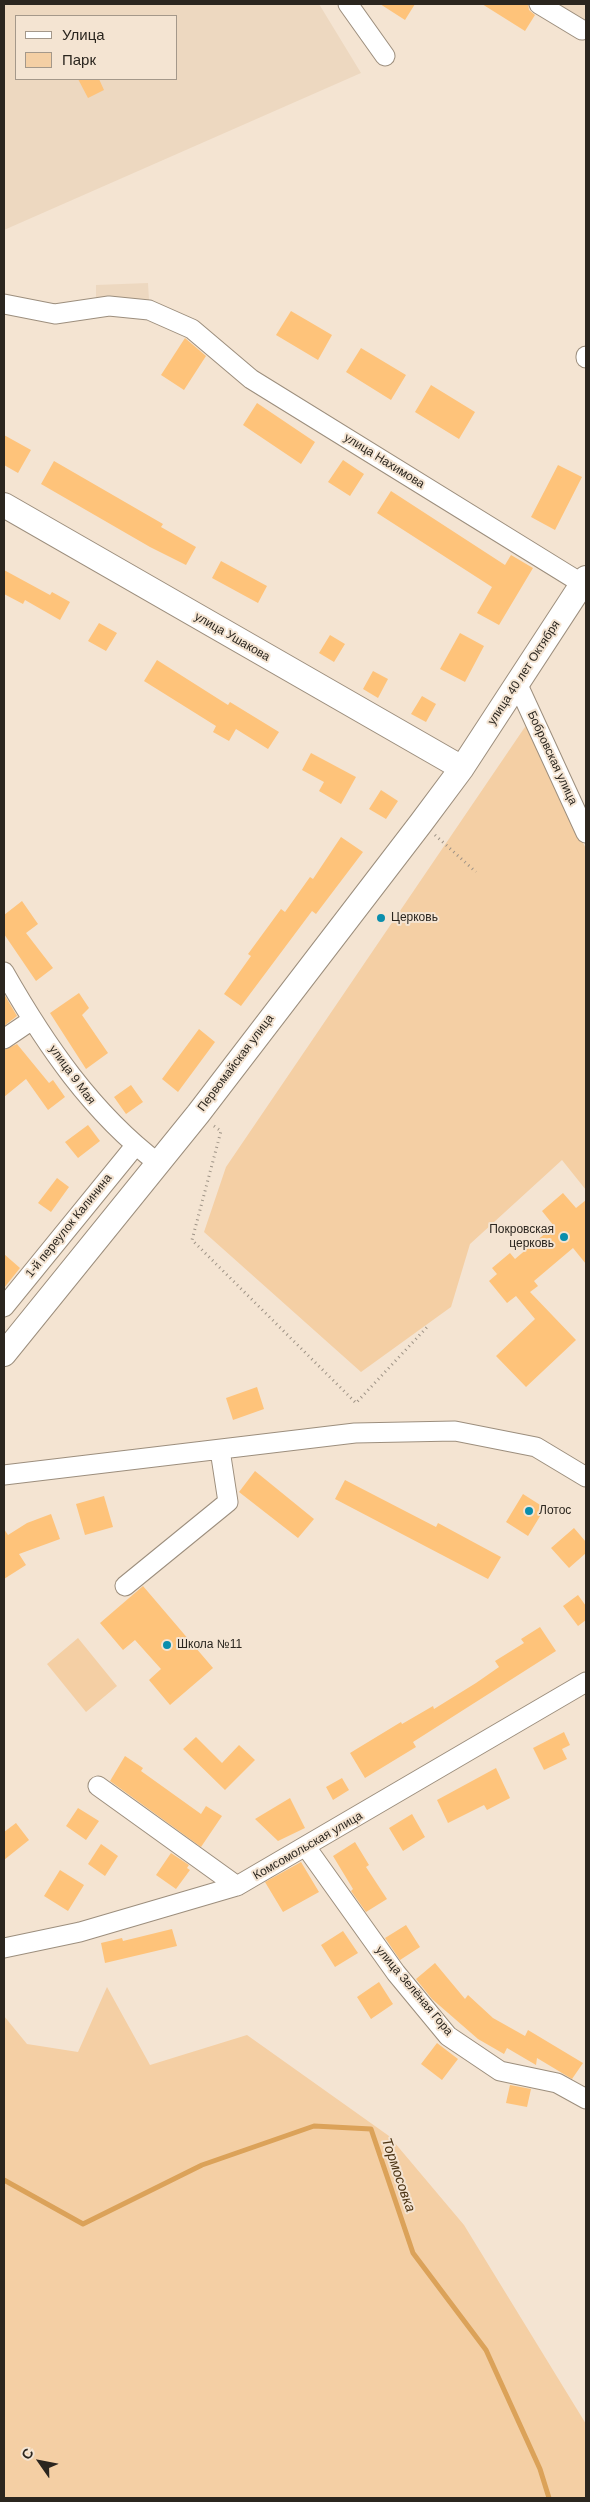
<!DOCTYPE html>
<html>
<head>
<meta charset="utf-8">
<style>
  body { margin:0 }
  #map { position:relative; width:590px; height:2502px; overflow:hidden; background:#f4e4d2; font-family:Helvetica,sans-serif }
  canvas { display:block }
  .frame { position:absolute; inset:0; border:5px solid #2b261f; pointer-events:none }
  .legend { position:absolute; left:15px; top:15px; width:162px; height:65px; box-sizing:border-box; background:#f4e4d2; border:1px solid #a4988a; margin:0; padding:6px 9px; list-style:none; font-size:15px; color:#2b261f }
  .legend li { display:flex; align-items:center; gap:10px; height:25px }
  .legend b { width:25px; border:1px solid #a4988a }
  .north { position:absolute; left:15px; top:2437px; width:50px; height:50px; -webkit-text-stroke:4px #f4e4d2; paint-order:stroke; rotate:303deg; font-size:14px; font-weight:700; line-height:20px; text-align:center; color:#2b261f }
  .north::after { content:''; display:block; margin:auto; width:18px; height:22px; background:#2b261f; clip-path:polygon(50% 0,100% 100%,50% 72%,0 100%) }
</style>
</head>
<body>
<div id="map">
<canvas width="590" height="2502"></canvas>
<div class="frame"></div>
<ul class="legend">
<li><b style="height:6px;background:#fff"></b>Улица</li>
<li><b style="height:14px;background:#f4cfa4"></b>Парк</li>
</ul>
<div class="north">С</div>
</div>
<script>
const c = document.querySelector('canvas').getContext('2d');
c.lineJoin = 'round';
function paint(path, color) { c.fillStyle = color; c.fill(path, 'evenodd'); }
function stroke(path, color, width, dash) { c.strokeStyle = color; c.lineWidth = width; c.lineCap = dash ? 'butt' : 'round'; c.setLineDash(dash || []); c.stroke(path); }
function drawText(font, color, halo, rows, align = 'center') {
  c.font = font + ' Helvetica,sans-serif'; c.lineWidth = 4; c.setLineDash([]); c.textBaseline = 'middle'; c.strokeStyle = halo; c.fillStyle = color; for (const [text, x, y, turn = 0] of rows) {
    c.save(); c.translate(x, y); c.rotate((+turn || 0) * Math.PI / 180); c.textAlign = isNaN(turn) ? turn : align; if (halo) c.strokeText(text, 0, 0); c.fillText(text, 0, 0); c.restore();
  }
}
const built = new Path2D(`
  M4 4H319L361 73 4 230ZM16 16H176V79H16Z
  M557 4H586V24Z
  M148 283 149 300 96 302V285Z`);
const green = new Path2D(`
  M527 724 586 849V1190L562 1160 470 1244 451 1307 361 1372 204 1232 226 1167Z
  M78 1638 117 1686 86 1712 47 1664Z
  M107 1987 150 2065 247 2035 389 2136 464 2225 586 2424V2498H4V2016L27 2044 78 2052Z`);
const stream = new Path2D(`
  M4 2180 83 2224 202 2165 314 2126 371 2129 413 2253 486 2350 540 2469 549 2498`);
const building = new Path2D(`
  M380 4H415L405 20Z
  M482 4H528L529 10 535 15 525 31Z
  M78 79H99L104 90 88 98Z
  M291 311 332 335 318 360 276 335Z
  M185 338 206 356 184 390 161 375Z
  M361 348 406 375 391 400 346 372Z
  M431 385 475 412 459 439 415 412Z
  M257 403 315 442 301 464 243 425Z
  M4 435 31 450 18 473 4 465Z
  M343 460 364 474 350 496 328 482Z
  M54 461 163 524 161 527 196 547 186 565 150 547 41 484Z
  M558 465 582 477 555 530 531 517Z
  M391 491 505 565 511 555 533 568 499 625 477 613 492 587 377 513Z
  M221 561 267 586 258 603 212 578Z
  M4 570 50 595 52 592 70 602 60 620 25 600 23 604 4 594Z
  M99 623 117 633 106 651 88 641Z
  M460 633 484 646 465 682 440 669Z
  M330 635 345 644 334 662 319 653Z
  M157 660 228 705 230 702 279 732 268 749 236 729 229 741 213 732 216 726 144 681Z
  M373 671 388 679 378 698 363 689Z
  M422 696 436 704 426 722 411 714Z
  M311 753 356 777 341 804 319 791 324 782 302 770Z
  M381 790 398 801 386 819 369 809Z
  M341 837 363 852 316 914 312 911 241 1006 224 994 251 956 248 954 281 909 285 912 310 877 313 879Z
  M22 901 38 924 26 933 53 968 36 981 4 934V915Z
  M79 993 89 1008 82 1015 108 1053 86 1069 50 1013Z
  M4 994 17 1016 4 1026Z
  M199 1029 215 1042 178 1092 162 1079Z
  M17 1044 49 1083 53 1080 65 1097 48 1110 26 1079 4 1097V1050Z
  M131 1085 143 1102 126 1114 114 1097Z
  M88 1125 100 1141 78 1158 65 1142Z
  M57 1178 69 1187 51 1212 38 1203Z
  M563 1193 576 1208 586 1200V1264L573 1248 534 1281 538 1286 530 1292 576 1340 526 1387 496 1356 535 1319 516 1296 507 1303 489 1281 497 1274 492 1268 510 1253 515 1259 554 1226 542 1211Z
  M4 1254 20 1268 4 1288Z
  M257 1387 264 1409 233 1420 226 1398Z
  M255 1471 314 1519 298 1538 239 1492Z
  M345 1480 436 1527 438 1523 501 1557 488 1579 335 1499Z
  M523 1494 545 1508 528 1536 506 1522Z
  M104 1496 113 1527 85 1535 76 1504Z
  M51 1514 60 1539 19 1554 26 1565 4 1579V1529L8 1535 27 1523Z
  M574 1528 586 1542V1553L569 1568 551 1548Z
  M143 1586 213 1668 170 1705 149 1680 161 1669 135 1640 123 1650 100 1623Z
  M578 1595 586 1606V1620L578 1626 563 1606Z
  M540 1627 556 1651 413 1742 416 1747 365 1778 350 1753 401 1722 402 1724 433 1706 434 1709 476 1683 499 1667 495 1661 524 1643 521 1639Z
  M564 1732 570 1745 562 1749 567 1759 544 1770 533 1748Z
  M196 1737 222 1763 239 1745 255 1760 225 1790 183 1749Z
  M125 1756 143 1768 141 1771 201 1814 206 1806 222 1816 201 1847 110 1781Z
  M496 1768 510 1798 487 1810 484 1805 448 1823 437 1800Z
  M342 1778 349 1790 333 1800 326 1787Z
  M290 1798 305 1828 278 1841 255 1819Z
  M78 1808 99 1821 86 1840 66 1826Z
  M412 1814 425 1837 403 1851 389 1828Z
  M16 1823 29 1840 4 1860V1832Z
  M355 1842 369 1865 366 1867 387 1899 366 1912 351 1891 353 1889 333 1856Z
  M101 1844 118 1856 105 1876 88 1864Z
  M171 1853 189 1865 187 1868 190 1870 176 1889 156 1875Z
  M301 1862 319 1892 283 1912 265 1882Z
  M60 1870 84 1885 68 1911 44 1896Z
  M406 1925 420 1947 400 1960 385 1938Z
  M172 1929 177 1946 105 1963 101 1943 122 1938 123 1941Z
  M343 1931 358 1953 335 1967 321 1945Z
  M435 1963 465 1999 468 1995 493 2018 525 2036 528 2030 583 2063 572 2079 537 2058 536 2065 507 2048 504 2054 478 2039 432 1999 416 1979Z
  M379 1982 393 2004 371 2019 357 1997Z
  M437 2043 458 2059 442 2080 421 2064Z
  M510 2085 531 2089 527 2107 506 2103Z`);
const path = new Path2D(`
  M435 835 476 872
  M214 1126 221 1131 192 1240 356 1403 429 1325`);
const minor = new Path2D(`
  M348 4 385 56
  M539 4 582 30
  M4 304 55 314 109 306 149 310 192 329 251 379 586 586
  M586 356V358
  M517 683 586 833
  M4 972C45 1044 92 1113 158 1163
  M4 1039 32 1020
  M4 1307 135 1146
  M4 1475 355 1433 455 1431 536 1447 586 1477
  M125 1586 228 1502 220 1450
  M98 1786 237 1886
  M306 1847 396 1973 448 2036 500 2071 557 2083 586 2099
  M4 1948 80 1932 237 1886 586 1682`);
const major = new Path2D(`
  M4 505 462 768
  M4 1354 198 1114 421 823 462 768 586 578`);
const markers = [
  [381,918,5,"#0a8ead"],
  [564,1237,5,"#0a8ead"],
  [529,1511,5,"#0a8ead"],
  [167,1645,5,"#0a8ead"]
];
const streetNames = [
  ["улица Нахимова",384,461,32],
  ["улица Ушакова",232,637,30],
  ["улица 40 лет Октября",524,673,-57],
  ["Бобровская улица",552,758,65],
  ["Первомайская улица",236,1063,-53],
  ["улица 9 Мая",72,1075,54],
  ["1-й переулок Калинина",69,1226,-51],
  ["Комсомольская улица",308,1846,-30],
  ["улица Зелёная Гора",414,1991,50]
];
const poiNames = [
  ["Церковь",391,918],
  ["Покровская",554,1230,"right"],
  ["церковь",554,1244,"right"],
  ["Лотос",539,1511],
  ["Школа №11",177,1645]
];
const waterNames = [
  ["Тормосовка",398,2175,71]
];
paint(built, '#edd8c0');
paint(green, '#f4cfa4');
stroke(stream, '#dba259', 5);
paint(building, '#fec37a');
stroke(minor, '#9c8e7d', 21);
stroke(major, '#9c8e7d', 26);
stroke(path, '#9e9386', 3, [1, 4]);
stroke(minor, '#fff', 19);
stroke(major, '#fff', 24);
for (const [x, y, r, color] of markers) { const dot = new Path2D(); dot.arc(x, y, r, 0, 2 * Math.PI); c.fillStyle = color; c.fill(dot); stroke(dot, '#f4e4d2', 2); }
drawText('12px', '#2b261f', '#f4e4d2', streetNames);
drawText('12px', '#2b261f', '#f4e4d2', poiNames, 'left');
drawText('italic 14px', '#4a3212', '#f4e4d2', waterNames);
</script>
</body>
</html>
